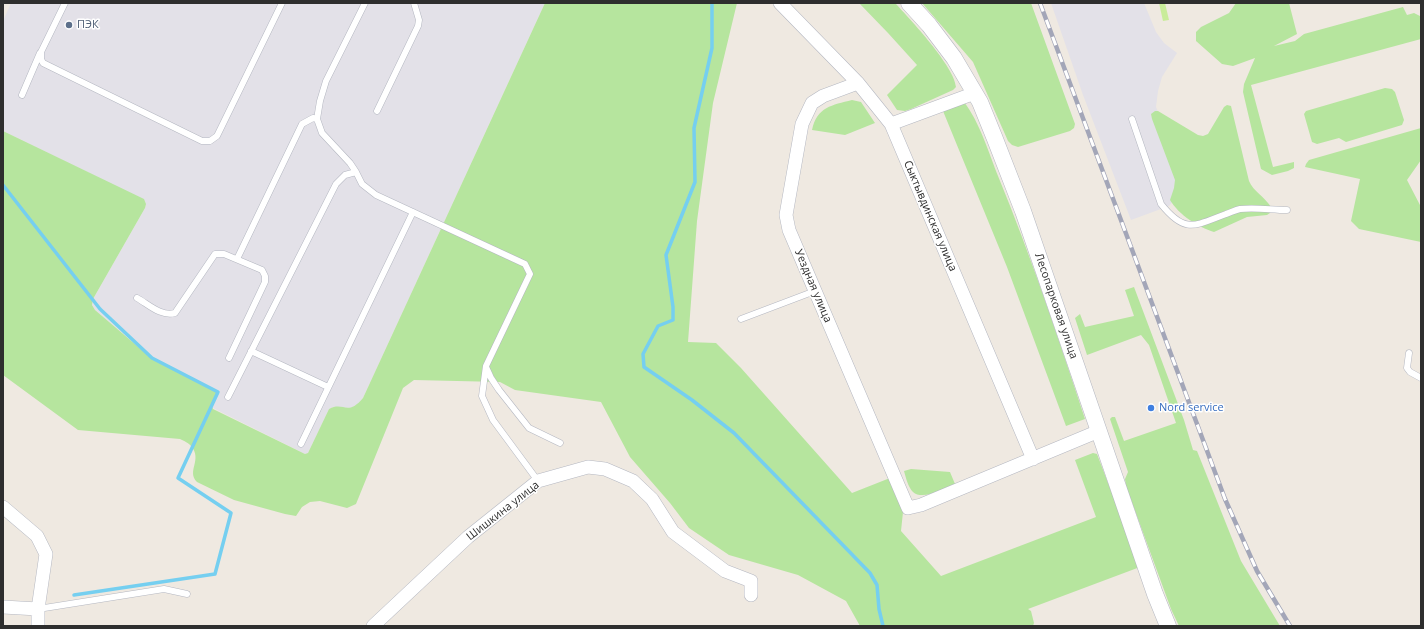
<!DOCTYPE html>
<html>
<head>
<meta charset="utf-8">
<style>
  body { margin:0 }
  #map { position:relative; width:1424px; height:629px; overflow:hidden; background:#efe9e1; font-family:"Open Sans",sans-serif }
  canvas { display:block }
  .frame { position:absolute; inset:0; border:4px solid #2e2e2e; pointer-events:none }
</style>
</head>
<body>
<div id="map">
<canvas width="1424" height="629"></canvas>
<div class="frame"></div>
</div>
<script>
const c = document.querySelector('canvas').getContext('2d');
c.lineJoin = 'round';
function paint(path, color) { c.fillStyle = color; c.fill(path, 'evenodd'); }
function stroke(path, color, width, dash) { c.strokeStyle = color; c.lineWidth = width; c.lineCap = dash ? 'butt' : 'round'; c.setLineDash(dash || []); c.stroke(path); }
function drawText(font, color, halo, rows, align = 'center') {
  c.font = font + ' "Open Sans",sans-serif'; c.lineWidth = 3; c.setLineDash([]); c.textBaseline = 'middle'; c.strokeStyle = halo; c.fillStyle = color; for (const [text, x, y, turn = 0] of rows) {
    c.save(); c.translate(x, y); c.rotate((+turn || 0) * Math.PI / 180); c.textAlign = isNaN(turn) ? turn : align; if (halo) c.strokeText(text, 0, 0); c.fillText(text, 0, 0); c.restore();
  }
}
const industrial = new Path2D(`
  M11 3H545L363 398 357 405 351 408 333 407 329 409 308 453 305 454 213 408 212 406 218 394 216 390 149 356 95 310 92 305 93 299 145 208 146 204 144 200 3 131V21Z
  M1051 3H1144L1156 32 1164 43 1177 53 1162 77 1158 91 1156 107 1160 117 1172 136 1177 196 1169 206 1131 220 1083 95Z`);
const green = new Path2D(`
  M545 3H737L713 103 697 221 688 342 716 343 741 368 852 493 890 478 903 512 901 531 941 576 1096 517 1075 460 1093 453 1097 454 1140 567 1028 609 1031 611 1034 623 1033 626H860L846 601 798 575 729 555 689 528 670 503 630 457 601 402 515 390 500 382 414 380 403 388 356 504 347 508 320 501 310 502 302 507 296 516 285 514 234 500 197 482C186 471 203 460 191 446 189 443 184 441 180 439L78 430 3 375V131L144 199 146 204 145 208 93 299 92 305 95 310 149 356 216 390 218 394 212 406 213 409 305 454 308 453 329 409C344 401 347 417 363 398Z
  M859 3H895C910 19 955 67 956 87L953 90 911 109 905 111 897 110 887 95 917 65 888 33Z
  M922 3H1031L1075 124 1074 128 1070 131 1018 147 1012 145 1008 141 973 62Z
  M1236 3H1289L1297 34 1274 46 1295 41 1304 34 1403 7 1407 15 1414 13 1420 16 1421 39 1251 85 1273 167 1294 162V168L1288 171 1272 175 1261 169 1243 92 1244 84 1255 58 1233 66 1222 64 1196 41V32L1201 27 1229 13Z
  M1385 88 1392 89 1395 92 1404 120 1402 125 1346 142 1339 138 1317 144 1312 142 1304 114 1306 111Z
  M852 100 861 102 875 123 845 135 812 130C817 107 832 105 852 100Z
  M964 102C979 121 989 153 998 176 1031 256 1058 337 1085 419L1066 426 1007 267 943 111Z
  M1227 105 1231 106 1249 181C1253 191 1265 197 1271 207L1270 213 1267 215 1247 217 1214 232C1198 227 1179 215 1170 200L1174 188 1175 180 1152 119 1151 114 1155 111H1158L1198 135 1203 136 1208 134 1224 107Z
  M1421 128V160L1407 180 1421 207V242L1359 229 1351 221 1360 179 1305 167 1306 164 1309 160Z
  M1134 287 1184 420 1193 450 1197 451 1241 561 1280 626H1179L1171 609 1126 486 1125 479 1128 472 1110 419 1112 417H1115L1124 441 1176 423 1149 345 1141 335 1087 355 1075 318 1080 314 1085 327 1134 316 1125 290Z
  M911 469 950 472 955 484C945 488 923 501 913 492 908 487 906 478 904 471Z`);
const pitch = new Path2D(`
  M1159 3H1165L1169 20 1163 21Z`);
const stream = new Path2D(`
  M712 3V48L694 128 695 182 666 255 673 307V320L658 326 643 354 644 367 692 400 734 433 870 573 877 585 879 609 883 626
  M3 185 100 309 152 358 218 392 178 478 231 513 215 574 74 595`);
const service = new Path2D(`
  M65 3 41 52V59L43 63 202 141H210L217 136 282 3
  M365 3 326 81 320 101 317 119 322 133 350 163 356 172 362 184 376 195 525 264 530 274 486 366 482 396 493 420 538 481
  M22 95 40 53
  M377 111 418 26 419 20 414 3
  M1132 119 1161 204C1185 234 1194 226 1226 214 1230 213 1235 210 1240 209 1255 207 1272 210 1287 210
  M237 259 302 124 313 118 317 119
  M137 298C148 304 161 317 175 313L215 254H224L262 270 265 276V282L229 358
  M741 319 815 291
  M251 351 328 387
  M1409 353 1407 368 1410 372 1421 378
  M486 367 491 378 499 390 529 428 560 443
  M228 397 336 184 345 175 356 172
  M301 444 413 212
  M38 609 164 589 187 594`);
const minor = new Path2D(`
  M780 3 858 83 891 124 1033 459
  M858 83 823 96 812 103 802 124 786 215 789 230 908 508 921 505 1099 431
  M891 124 975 93
  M3 507 37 536 46 554 38 609V626
  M3 607 38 609
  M373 626 468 537 538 481 588 467 605 469 633 481 652 499 673 532 725 571 751 581V595`);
const tertiary = new Path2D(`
  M909 3 929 25 954 58 980 102 995 139 1023 211 1155 594 1168 626`);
const rail = new Path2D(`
  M1040 3 1225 499 1257 571 1290 626`);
const markers = [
  [69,25,4,"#5c6f8a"],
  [1151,408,4,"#3f7fe0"]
];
const serviceNames = [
  ["ПЭК",77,25]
];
const streetNames = [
  ["Сыктывдинская улица",930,216,67],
  ["Уездная улица",813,286,67],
  ["Лесопарковая улица",1056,306,71],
  ["Шишкина улица",503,511,-38]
];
const shopNames = [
  ["Nord service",1159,408]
];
paint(industrial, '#e3e1e8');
paint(green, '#b6e59e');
paint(pitch, '#c9ec9a');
stroke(stream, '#75cff0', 3.5);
stroke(service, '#b4b7c1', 7);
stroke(minor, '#b4b7c1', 14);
stroke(tertiary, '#b4b7c1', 17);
stroke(service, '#fff', 6);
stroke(minor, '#fff', 13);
stroke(tertiary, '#fff', 16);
stroke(rail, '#a3a6b8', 4.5);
stroke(rail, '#fff', 3, [9]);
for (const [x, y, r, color] of markers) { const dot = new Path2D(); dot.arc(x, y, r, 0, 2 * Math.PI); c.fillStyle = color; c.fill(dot); stroke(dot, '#fff', 1.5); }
drawText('11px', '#4e5e75', '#fff', serviceNames, 'left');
drawText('11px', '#2e2e2e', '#fff', streetNames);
drawText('11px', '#366cbe', '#fff', shopNames, 'left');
</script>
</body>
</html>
